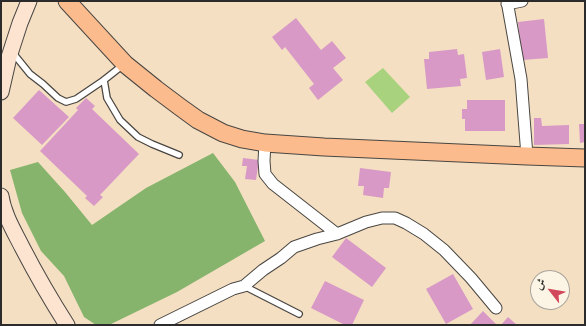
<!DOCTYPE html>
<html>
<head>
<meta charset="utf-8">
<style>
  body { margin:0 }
  #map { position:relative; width:586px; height:326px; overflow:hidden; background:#f4dfc2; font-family:"IM FELL English",Amiri,serif }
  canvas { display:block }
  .frame { position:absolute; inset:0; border:2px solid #2b2b2b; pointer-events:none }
  .north { position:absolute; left:530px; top:270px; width:40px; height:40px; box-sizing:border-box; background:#fcf5e5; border:1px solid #a8a49b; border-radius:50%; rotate:301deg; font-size:11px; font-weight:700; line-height:16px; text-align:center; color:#2b2b2b }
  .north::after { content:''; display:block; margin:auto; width:14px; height:18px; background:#d1495b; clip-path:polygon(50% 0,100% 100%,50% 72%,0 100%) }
</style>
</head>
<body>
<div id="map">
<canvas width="586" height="326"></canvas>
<div class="frame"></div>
<div class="north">ش</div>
</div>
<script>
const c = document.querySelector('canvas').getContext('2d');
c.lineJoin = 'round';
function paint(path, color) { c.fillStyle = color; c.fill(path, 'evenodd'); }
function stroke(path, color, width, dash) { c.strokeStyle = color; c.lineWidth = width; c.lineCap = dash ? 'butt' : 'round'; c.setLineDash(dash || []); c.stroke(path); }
const green = new Path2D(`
  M383 68 410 97 392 113 365 82Z`);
const forest = new Path2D(`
  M213 153 235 182 265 241 177 292 109 325H96L84 317 64 276 41 251 22 213 10 170 38 162 65 192 92 225 146 188Z`);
const building = new Path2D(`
  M296 18 321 50 332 41 346 58 333 68 343 80 318 100 309 88 314 84 285 47 282 50 272 37Z
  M544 19 548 58 522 60 518 22Z
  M457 49 458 55 464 54 467 78 460 79 461 86 427 89 424 59H429V52Z
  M500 49 504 77 486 80 482 52Z
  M39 90 69 117 42 145 13 118Z
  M86 98 95 106 92 109 139 154 100 195 103 197 94 206 85 198 87 196 40 151 78 110 76 108Z
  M467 100H505V131H465V119H462V109H467Z
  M534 118H541L542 126 569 125V144L534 145Z
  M579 124H585V142L580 143Z
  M243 158 259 160 256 180 245 179 247 166H242Z
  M360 168 391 172 389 188H384L383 198 363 195 364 186H358Z
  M346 238 386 268 372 287 332 257Z
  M453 274 473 309 446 324 426 289Z
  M325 281 364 300 352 325H345L311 308Z
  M483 311 497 325H470Z
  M508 317 517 325H501Z`);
const lane = new Path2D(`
  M13 53 30 74 43 84 58 98 66 102 76 99 104 80 123 65
  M104 80 107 98 120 120 138 137 152 144 179 155
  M244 286 299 314`);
const street = new Path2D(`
  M507 1 521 79 527 156
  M507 4 522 1
  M265 143 264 161 265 174 273 184 337 234
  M160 325 233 289 244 286 263 270 281 258 294 247 317 239 337 234 366 222 382 218H395L406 223 424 234 444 250 471 278 496 308`);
const secondary = new Path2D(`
  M1 92 9 57 20 23 29 1
  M1 196C4 215 14 231 22 247 36 274 51 300 67 325`);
const primary = new Path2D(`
  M67 1 125 64 156 89 180 107 198 120 223 133 242 139 265 143 324 147 527 156 585 158`);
paint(green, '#a8d27d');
paint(forest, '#86b46c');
paint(building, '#d899c6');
stroke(lane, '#494642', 8);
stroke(street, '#494642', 13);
stroke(secondary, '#494642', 17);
stroke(primary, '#494642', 19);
stroke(lane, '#fff', 5.5);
stroke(street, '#fff', 11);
stroke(secondary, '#fde4d1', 15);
stroke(primary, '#fbbb8d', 17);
</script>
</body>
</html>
